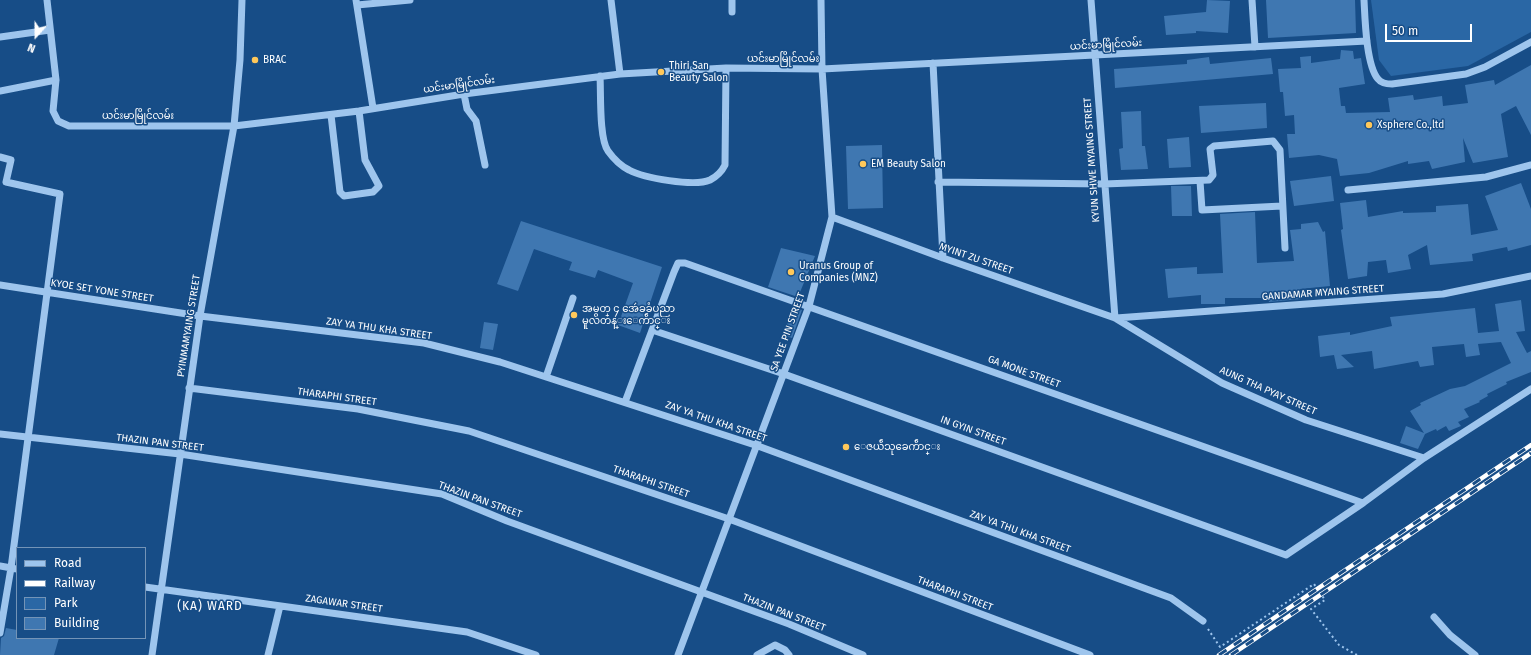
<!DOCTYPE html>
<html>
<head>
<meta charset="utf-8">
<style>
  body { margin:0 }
  #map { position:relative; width:1531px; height:655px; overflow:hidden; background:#174d87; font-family:"Fira Sans",sans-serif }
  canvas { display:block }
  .legend { position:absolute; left:16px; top:547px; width:130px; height:92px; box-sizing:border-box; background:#174d87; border:1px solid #7494b7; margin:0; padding:5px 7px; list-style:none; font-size:12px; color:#fff }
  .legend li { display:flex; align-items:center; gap:8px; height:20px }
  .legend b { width:20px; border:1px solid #7494b7 }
  .north { position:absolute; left:16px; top:16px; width:40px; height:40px; -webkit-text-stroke:3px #174d87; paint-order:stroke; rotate:201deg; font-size:11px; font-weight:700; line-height:16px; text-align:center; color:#fff }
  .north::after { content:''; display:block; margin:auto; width:14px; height:18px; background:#fff; clip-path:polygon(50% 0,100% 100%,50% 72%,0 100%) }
  .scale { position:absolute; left:1385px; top:24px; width:87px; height:18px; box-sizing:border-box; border:2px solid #fff; border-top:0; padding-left:5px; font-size:12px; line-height:14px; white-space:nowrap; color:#fff; -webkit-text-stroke:3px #174d87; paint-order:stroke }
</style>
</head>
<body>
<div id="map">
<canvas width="1531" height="655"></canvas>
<ul class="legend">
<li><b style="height:5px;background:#9ec5ed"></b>Road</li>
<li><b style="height:5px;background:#fff"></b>Railway</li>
<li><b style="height:11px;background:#2a67a5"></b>Park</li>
<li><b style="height:11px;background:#3f77b1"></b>Building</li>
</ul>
<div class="north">N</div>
<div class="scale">50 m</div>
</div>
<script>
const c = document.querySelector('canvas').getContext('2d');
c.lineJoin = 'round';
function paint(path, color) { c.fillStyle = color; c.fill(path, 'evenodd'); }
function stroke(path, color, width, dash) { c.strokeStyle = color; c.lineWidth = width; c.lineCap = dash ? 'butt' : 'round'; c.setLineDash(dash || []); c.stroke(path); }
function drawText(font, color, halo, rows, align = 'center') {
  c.font = font + ' "Fira Sans","Noto Sans Myanmar",sans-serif'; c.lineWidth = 3; c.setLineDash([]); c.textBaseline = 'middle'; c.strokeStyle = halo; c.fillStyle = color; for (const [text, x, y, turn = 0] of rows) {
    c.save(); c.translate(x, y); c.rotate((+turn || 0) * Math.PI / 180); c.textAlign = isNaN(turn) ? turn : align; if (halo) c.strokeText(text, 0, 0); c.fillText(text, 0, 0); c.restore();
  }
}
const green = new Path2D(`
  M1371 0H1531V32L1468 66 1391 76 1379 60Z`);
const building = new Path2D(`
  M1207 0 1230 1 1228 33 1196 31V33L1166 35 1164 16 1206 12Z
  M1266 0H1355L1356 33 1268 38Z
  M1341 50 1353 51 1354 59 1361 58 1365 84 1339 88 1341 106H1345L1346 113 1390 112 1388 98 1413 95 1414 100 1442 96 1443 106 1468 103 1465 85 1494 80 1495 85 1531 65V135L1516 106 1501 114 1508 157 1473 163 1463 138 1465 162 1432 169 1429 161 1408 164V161L1369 173 1340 176 1337 159 1319 155 1289 158 1287 134H1295L1294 115 1285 116 1283 92H1280L1278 69 1301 68 1300 57 1311 56V63L1340 59Z
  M1209 57 1210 64 1271 58 1273 74 1115 88 1114 69 1187 64V60Z
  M1266 103 1267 128 1201 133 1199 106Z
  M1141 111 1142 146H1145L1148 169 1121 170 1119 149 1123 148 1121 112Z
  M1189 137 1191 167 1169 168 1167 139Z
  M882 145 883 208 848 209 846 146Z
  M1331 176 1334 201 1294 206 1290 181Z
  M1521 183 1531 209V245L1508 251 1507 247 1472 254 1473 261 1430 265 1427 245 1408 255 1411 269 1388 273 1386 260 1368 262 1367 276 1348 279 1341 230 1343 229 1340 203 1366 200 1368 217 1403 211V213L1436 212V206L1468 204 1471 235 1498 230 1485 196Z
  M1171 186H1191L1192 216H1172Z
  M1255 212 1257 263 1294 261 1290 230 1301 229V224L1318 222 1323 232 1325 231 1330 286 1300 289 1301 299 1269 302 1268 298H1225V304H1201V295L1168 298 1165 269 1197 267V274L1223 273 1220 214Z
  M521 221 662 267 640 333 618 325 633 283 598 270 595 278 569 270 572 262 534 249 518 291 497 284Z
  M781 248 815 256 798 297 768 287Z
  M1521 300 1525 331 1516 332 1527 353 1531 351V372L1506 382 1507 384 1487 394 1488 396 1479 401 1480 402 1464 409 1469 417 1458 422 1461 426 1449 431 1446 426 1437 431 1436 429 1425 434 1418 449 1400 443 1406 426 1424 433 1410 411 1421 405 1420 403 1450 389 1465 386 1511 363 1501 342 1478 344 1480 355 1466 357 1464 344 1432 347 1434 365 1420 367 1418 361 1374 369 1372 351 1341 355 1354 367 1337 369 1334 355 1320 357 1318 336 1350 332V335L1392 326 1390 317 1475 308 1478 333 1499 331 1495 304Z
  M794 307 802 310 792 338 783 335Z
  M484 322 498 324 493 350 480 348Z
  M6 628 17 630V638H59L54 655H0L1 638 4 636Z`);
const path = new Path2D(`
  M1208 629 1220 647 1314 584 1325 600 1311 609 1339 645 1357 655`);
const minor = new Path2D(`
  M47 0 56 80 53 111 58 121 69 126H234L359 111 464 94 620 74 726 68 822 69 1367 41
  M356 0 373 108
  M611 0 620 74
  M732 0V12
  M1091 0 1115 318
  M1252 0 1255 47
  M1364 0C1365 18 1366 65 1378 79 1381 83 1387 84 1392 84L1466 74 1485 67 1531 42
  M357 5 410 0
  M0 37 50 30
  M933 63 943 258
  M600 76C601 93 599 139 608 151 613 158 621 166 629 170 644 178 694 187 710 180 716 177 722 171 725 165L726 68
  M0 91 56 80
  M464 94 467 109 476 121 485 165
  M331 115 340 192 344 196 373 192 379 186 365 160 359 111
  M0 157 11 160 6 182 60 194 11 568 0 633
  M1200 181 1202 210 1282 206
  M938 182 1104 184 1209 180 1213 175 1210 149 1214 146 1273 141 1280 150 1285 248
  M1348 190 1486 177 1531 165
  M832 217 943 258 1115 318 1222 383 1306 420 1424 458
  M0 285 200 316 424 343 500 362 758 446 1171 598 1203 621
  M1116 318 1443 294 1531 276
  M652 330 784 374 1286 555 1363 503 1424 458 1531 389
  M546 377 573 298
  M189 388 358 409 469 431 729 519 1090 655
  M625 402 674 272 678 263H685L1363 503
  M0 434 180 454 442 494 507 521 789 624 863 655
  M0 566 17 569
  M145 587 467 632 536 655
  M1434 617 1450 635 1475 655
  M152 655 200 316 234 126 240 60 242 0
  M268 655 280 606
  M678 655 809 306 832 217 822 69 821 0
  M757 655 775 645 785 650 789 655`);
const rail = new Path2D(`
  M1219 655 1531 445
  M1231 655 1531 453`);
const markers = [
  [255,60,4,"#ffc85a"],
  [661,72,4,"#ffc85a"],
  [1369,125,4,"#ffc85a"],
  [863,164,4,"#ffc85a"],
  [791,272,4,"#ffc85a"],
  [574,315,4,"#ffc85a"],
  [846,447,4,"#ffc85a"]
];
const streetNames = [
  ["ယင်းမာမြိုင်လမ်း",1106,45,-3],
  ["ယင်းမာမြိုင်လမ်း",783,59],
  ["ယင်းမာမြိုင်လမ်း",459,85,-8],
  ["ယင်းမာမြိုင်လမ်း",138,116],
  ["KYUN SHWE MYAING STREET",1092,160,-94],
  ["MYINT ZU STREET",976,259,19],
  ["KYOE SET YONE STREET",102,291,9],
  ["GANDAMAR MYAING STREET",1323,293,-4],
  ["PYINMAMYAING STREET",189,326,-81],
  ["ZAY YA THU KHA STREET",379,329,8],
  ["SA YEE PIN STREET",788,332,-70],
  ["GA MONE STREET",1024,372,20],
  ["AUNG THA PYAY STREET",1268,391,24],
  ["THARAPHI STREET",337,397,8],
  ["ZAY YA THU KHA STREET",716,422,19],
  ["IN GYIN STREET",973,431,20],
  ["THAZIN PAN STREET",160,443,7],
  ["THARAPHI STREET",651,482,19],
  ["THAZIN PAN STREET",480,500,20],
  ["ZAY YA THU KHA STREET",1020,532,20],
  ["THARAPHI STREET",955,594,21],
  ["ZAGAWAR STREET",344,604,8],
  ["THAZIN PAN STREET",784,613,21]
];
const poiNames = [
  ["BRAC",263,60],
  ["Thiri San",669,66],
  ["Beauty Salon",669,78],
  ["Xsphere Co.,ltd",1377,125],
  ["EM Beauty Salon",871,164],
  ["Uranus Group of",799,266],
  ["Companies (MNZ)",799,278],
  ["အမွတ္ ၄ အေဴခခံပညာ",582,309],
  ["မူလတန္းေကဵာင္း",582,321],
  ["ေဇယဵသုခေကဵာင္း",854,447]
];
const quarterNames = [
  ["(KA) WARD",210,607]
];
paint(green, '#2a67a5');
paint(building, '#3f77b1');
stroke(path, '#9ec5ed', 2, [2, 3]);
stroke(minor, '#9ec5ed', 7);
stroke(rail, '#fff', 4.5);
stroke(rail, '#174d87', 3, [9]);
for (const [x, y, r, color] of markers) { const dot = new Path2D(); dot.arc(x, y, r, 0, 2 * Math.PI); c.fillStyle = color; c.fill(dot); stroke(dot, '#174d87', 1.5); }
drawText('10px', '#fff', '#174d87', streetNames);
drawText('10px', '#fff', '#174d87', poiNames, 'left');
c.letterSpacing = '1px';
drawText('12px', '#fff', '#174d87', quarterNames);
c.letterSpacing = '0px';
</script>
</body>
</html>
